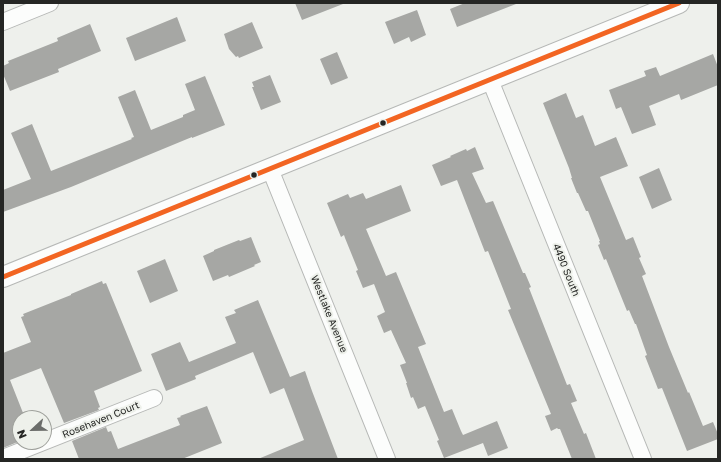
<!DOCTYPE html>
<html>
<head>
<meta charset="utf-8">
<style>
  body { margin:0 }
  #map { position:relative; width:721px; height:462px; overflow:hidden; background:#eef0ec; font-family:"Golos Text",sans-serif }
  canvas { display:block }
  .frame { position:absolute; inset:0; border:4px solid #252624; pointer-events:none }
  .north { position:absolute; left:12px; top:410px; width:40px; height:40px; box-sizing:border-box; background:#eef1eb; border:1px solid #9ea09b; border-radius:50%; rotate:248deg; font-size:11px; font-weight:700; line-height:16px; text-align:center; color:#252624 }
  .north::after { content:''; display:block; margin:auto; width:14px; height:18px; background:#6b6d6a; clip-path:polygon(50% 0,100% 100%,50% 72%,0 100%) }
</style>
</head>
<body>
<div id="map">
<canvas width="721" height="462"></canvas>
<div class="frame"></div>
<div class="north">N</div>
</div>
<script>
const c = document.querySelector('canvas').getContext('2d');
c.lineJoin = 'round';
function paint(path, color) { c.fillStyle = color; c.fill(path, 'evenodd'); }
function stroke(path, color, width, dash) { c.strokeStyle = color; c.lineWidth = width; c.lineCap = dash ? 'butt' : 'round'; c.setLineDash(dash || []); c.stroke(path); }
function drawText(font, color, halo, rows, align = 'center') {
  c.font = font + ' "Golos Text",sans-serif'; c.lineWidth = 4; c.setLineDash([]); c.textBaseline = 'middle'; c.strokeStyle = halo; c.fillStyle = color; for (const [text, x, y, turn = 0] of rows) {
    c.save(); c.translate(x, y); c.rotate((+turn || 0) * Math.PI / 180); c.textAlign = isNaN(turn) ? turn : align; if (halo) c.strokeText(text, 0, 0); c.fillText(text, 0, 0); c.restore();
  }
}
const building = new Path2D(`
  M295 3H343V4L302 20Z
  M465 3H516V4L457 27 450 9Z
  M417 10 426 35 411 42 409 37 394 44 385 22Z
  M177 17 186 41 135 61 126 38Z
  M252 22 263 48 239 58 238 56 236 57 229 49 224 34Z
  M90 24 101 51 58 69 59 72 10 91 3 74V66L9 63 8 61 58 41 57 38Z
  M337 52 348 78 331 85 320 59Z
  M713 54 718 67V85L681 100 679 94 649 106 656 125 632 134 621 107 616 109 609 90 646 76 644 71 656 67 660 76Z
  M270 75 281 102 261 110 252 87H254L252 82Z
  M205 76 225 125 192 138V137L71 187 3 212V190L31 179 11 133 32 124 51 171 132 139 131 138 134 137 118 97 135 90 151 130 183 117V115L195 110 185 84Z
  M566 93 576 118 583 115 595 146 616 137 628 166 600 177 626 240 633 237 641 257 639 258 646 274 642 276 669 347 688 393 689 392 703 426 713 422 718 434V439L687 451 662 388 658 389 645 356 647 355 636 324H635L629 310 627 311 606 259 604 260 598 245 600 244 599 241H600L588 211H586L578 193H577L571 178H572L569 168 543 103Z
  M475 147 484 169 472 173 486 203 493 201 523 273H525L531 287 529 288 567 385 570 384 577 401 571 403 584 434 586 433 596 459H572L560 429H558L557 428 551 431 545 416 551 414 508 310 511 309 488 251 485 252 457 180 441 186 432 165 451 157 450 156 466 149 467 151Z
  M659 168 672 200 652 209 639 177Z
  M401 185 411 211 366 229 386 276 396 272 426 344 418 347 444 412 452 409 461 431 463 435 497 421 508 448 488 456 483 443 444 458 437 441 439 440 425 406 418 409 413 397 411 398 406 383H407L400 365 406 363 391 330 384 333 377 316 385 312 374 284 363 288 356 271 358 270 345 238 344 235 341 237 327 203 348 194 350 198 363 193 366 199Z
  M251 237 261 262 254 265 255 266 229 277 228 275 213 281 203 256 214 251V250L239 240 240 241Z
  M165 259 178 291 150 303 137 271Z
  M102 281 103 284 106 283 142 371 94 391 100 407 98 408 99 410 64 423 41 368 10 380 25 418H20V441L3 448V353L31 342 21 317 24 316 23 314 71 295V294Z
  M258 300 290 377 305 371 312 391 338 459H258L304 440 284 388 270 394 253 352 195 376 196 379 166 391 151 354 180 342 189 362 236 343 225 317 236 313 234 310Z
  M207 406 222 443 182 459H79L72 441 106 427 108 432 111 431 118 449 180 425 177 418 181 417 180 416Z`);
const minor = new Path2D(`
  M3 22 50 3
  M490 80 643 459
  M270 169 387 459
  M3 458 154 398`);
const tertiary = new Path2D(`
  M3 277 679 3`);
const bus1 = new Path2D(`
  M3 277 679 3`);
const markers = [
  [383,123,3.5,"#252624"],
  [254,175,3.5,"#252624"]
];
const streetNames = [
  ["4490 South",566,270,68],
  ["Westlake Avenue",329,314,68],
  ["Rosehaven Court",101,420,-22]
];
paint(building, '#a6a7a4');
stroke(minor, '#b6b8b6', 18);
stroke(tertiary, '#b6b8b6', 22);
stroke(minor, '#fcfdfc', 16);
stroke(tertiary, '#fcfdfc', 20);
stroke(bus1, '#f26522', 5);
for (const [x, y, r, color] of markers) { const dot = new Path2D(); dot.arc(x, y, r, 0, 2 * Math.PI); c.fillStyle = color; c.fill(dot); stroke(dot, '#eef1eb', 1.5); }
drawText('10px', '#252624', '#eef1eb', streetNames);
</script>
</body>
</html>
